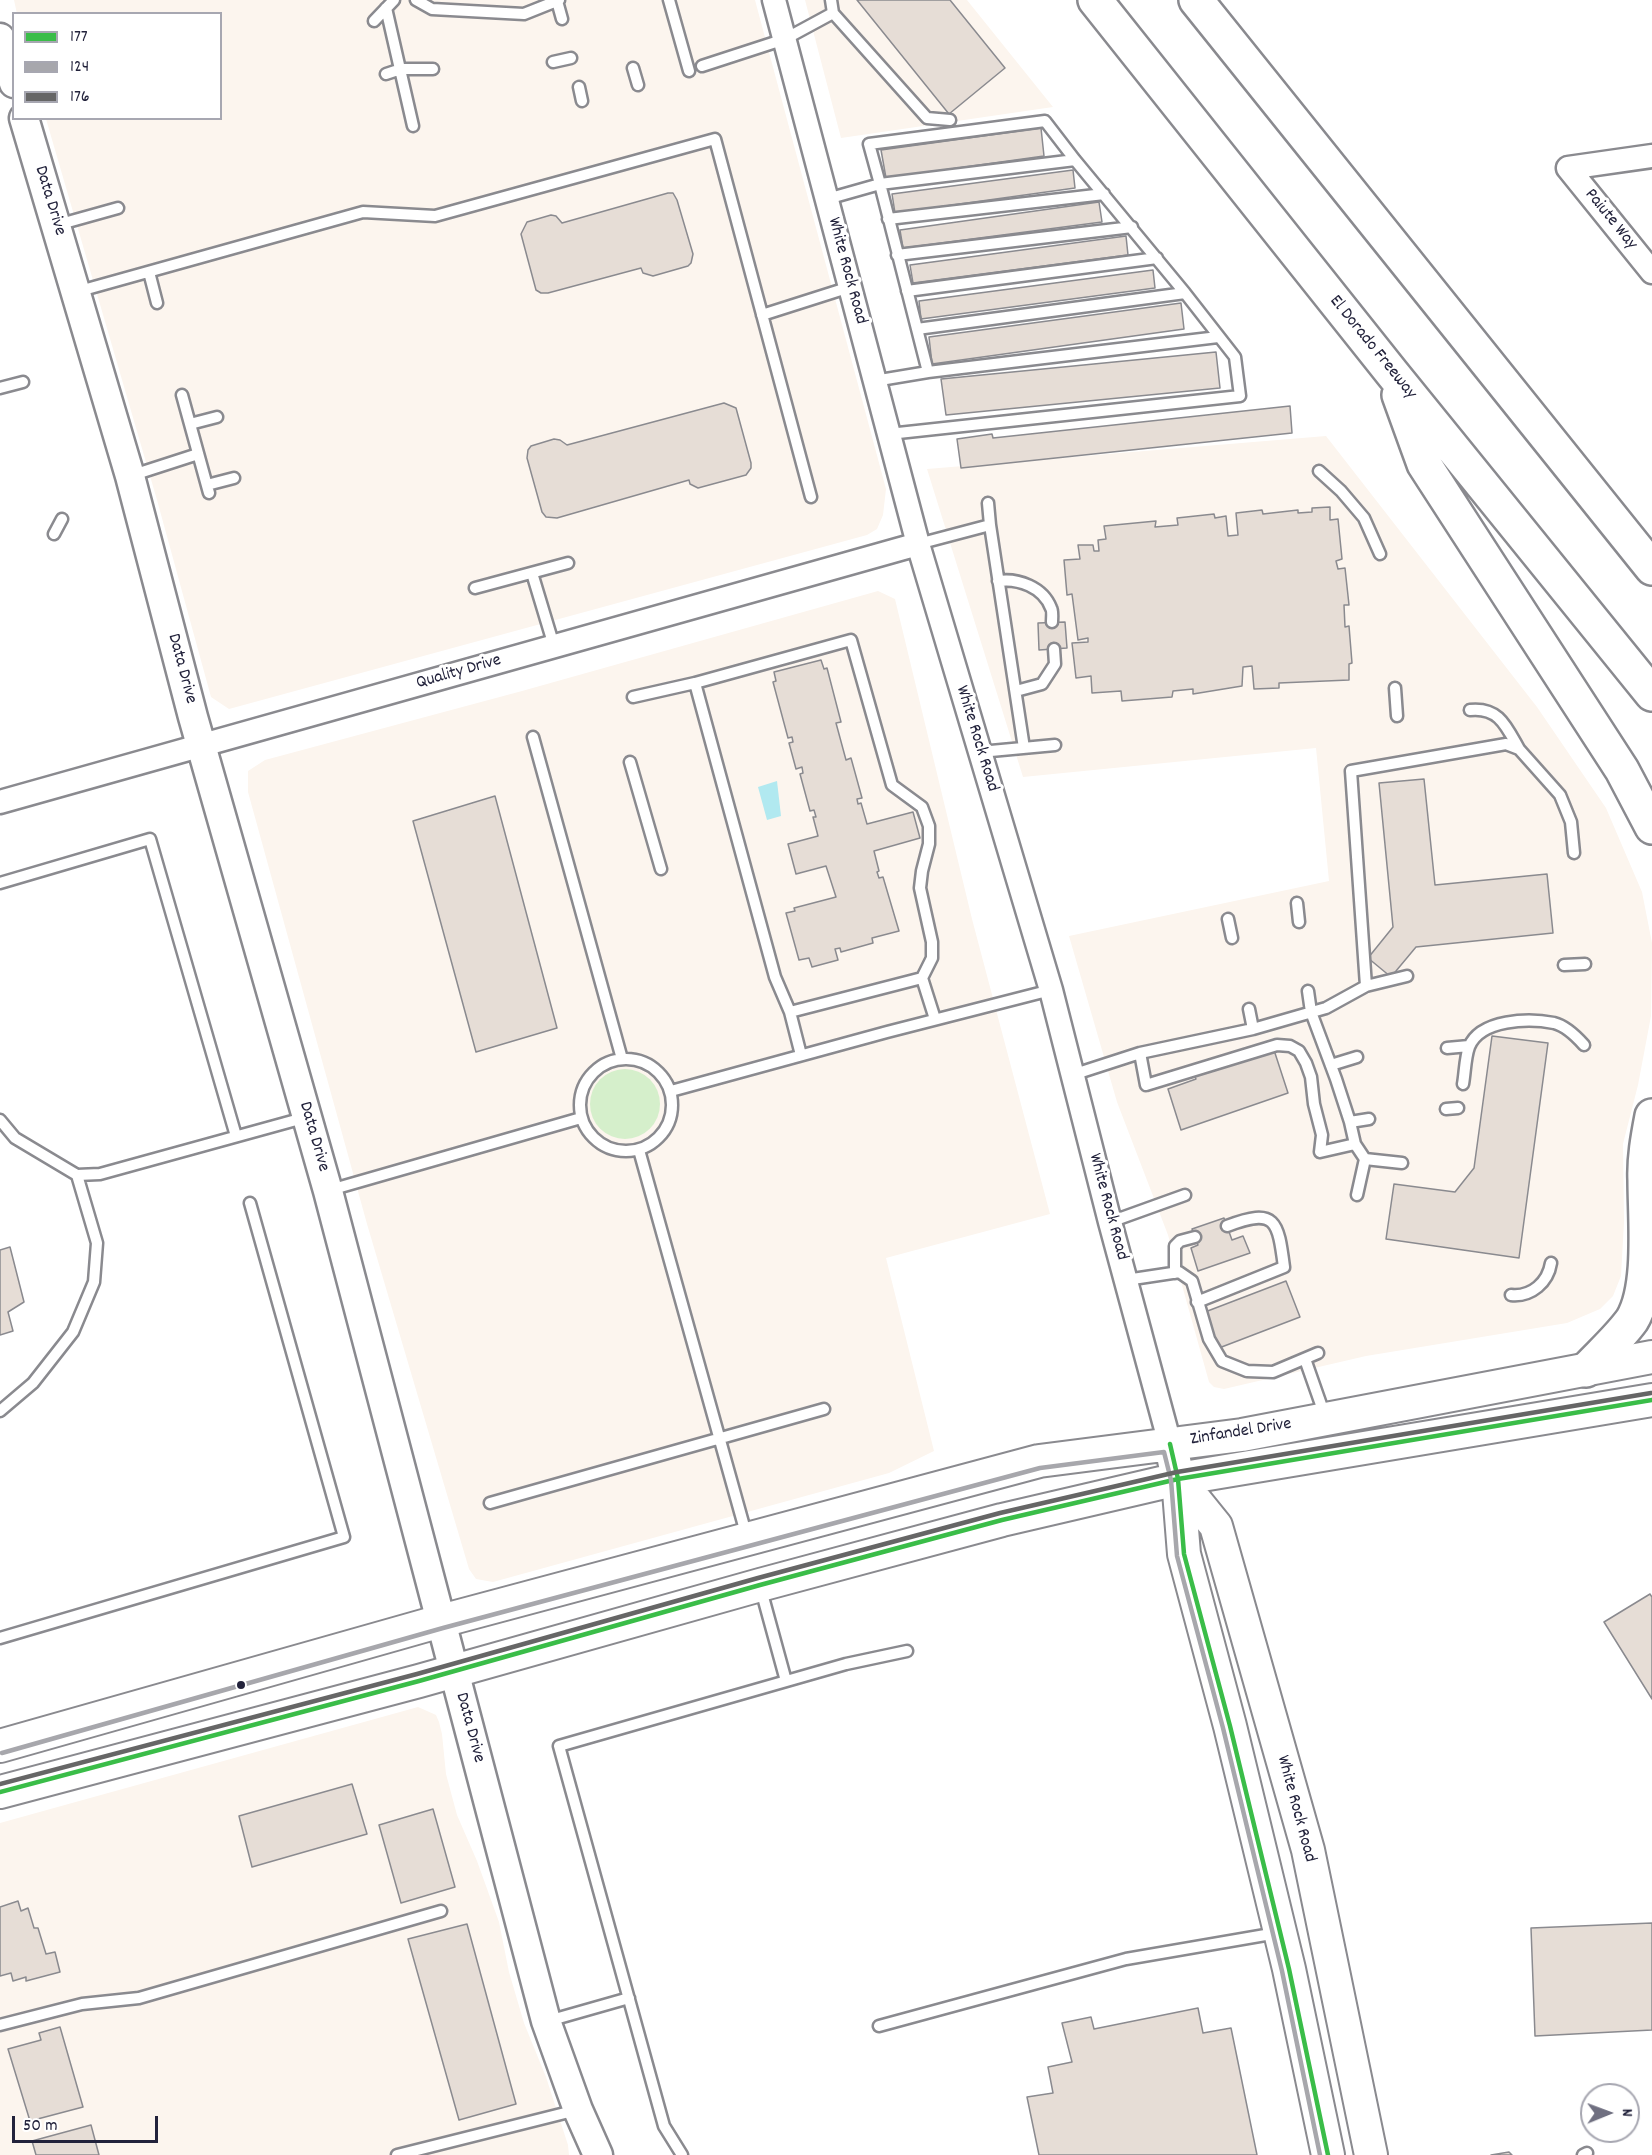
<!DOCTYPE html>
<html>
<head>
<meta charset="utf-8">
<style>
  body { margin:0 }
  #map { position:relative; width:1652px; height:2155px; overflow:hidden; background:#fff; font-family:Dekko,sans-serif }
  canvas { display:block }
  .legend { position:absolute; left:12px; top:12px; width:210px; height:108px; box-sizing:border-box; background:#fff; border:2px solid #a7a7b1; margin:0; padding:8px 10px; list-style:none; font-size:18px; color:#22223b }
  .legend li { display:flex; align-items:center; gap:12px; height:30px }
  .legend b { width:30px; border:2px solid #a7a7b1 }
  .north { position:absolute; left:1580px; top:2083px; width:60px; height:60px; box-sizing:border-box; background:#fff; border:2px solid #a7a7b1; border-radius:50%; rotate:89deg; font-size:16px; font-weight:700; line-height:24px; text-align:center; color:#22223b }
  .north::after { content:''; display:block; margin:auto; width:21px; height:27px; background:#6f6f80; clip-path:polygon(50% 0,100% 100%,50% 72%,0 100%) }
  .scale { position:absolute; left:12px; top:2116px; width:146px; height:27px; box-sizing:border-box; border:3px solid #22223b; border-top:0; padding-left:8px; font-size:18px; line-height:21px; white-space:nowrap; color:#22223b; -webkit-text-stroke:4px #fff; paint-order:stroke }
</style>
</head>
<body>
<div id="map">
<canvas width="1652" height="2155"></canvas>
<ul class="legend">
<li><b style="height:8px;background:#3abd48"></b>177</li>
<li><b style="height:8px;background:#a7a7ac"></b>124</li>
<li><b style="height:8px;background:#666"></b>176</li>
</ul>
<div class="north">N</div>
<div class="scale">50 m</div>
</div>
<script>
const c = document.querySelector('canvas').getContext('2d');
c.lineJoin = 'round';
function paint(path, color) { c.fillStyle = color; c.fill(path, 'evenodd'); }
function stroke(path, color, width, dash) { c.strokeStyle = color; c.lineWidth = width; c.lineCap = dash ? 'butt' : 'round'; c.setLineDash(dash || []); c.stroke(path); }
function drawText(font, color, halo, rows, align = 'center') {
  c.font = font + ' Dekko,sans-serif'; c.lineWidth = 6; c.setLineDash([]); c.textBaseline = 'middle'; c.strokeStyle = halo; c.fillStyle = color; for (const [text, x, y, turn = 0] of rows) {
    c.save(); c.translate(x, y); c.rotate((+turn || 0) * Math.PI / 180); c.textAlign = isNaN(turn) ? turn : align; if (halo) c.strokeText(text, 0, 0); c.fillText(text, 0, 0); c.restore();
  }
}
const built = new Path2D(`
  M14 0H755L886 489 883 515 877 529 867 535 229 709 211 697 157 500 46 119 220 118V14H17Z
  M805 0H967L1053 107 841 138Z
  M1326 436 1537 707 1606 808 1642 892 1652 943 1651 1016 1638 1085 1623 1144 1624 1222 1621 1276 1613 1296 1600 1309 1567 1323 1366 1356 1224 1389 1214 1387 1209 1382 1168 1235 1117 1102 1069 936 1329 881 1316 748 1023 777 927 469Z
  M878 591 895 599 972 919 1050 1214 886 1258 934 1451 889 1473 493 1582 476 1579 469 1569 367 1224 248 792V771L265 760 522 691Z
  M418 1707 436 1715 439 1722 442 1734 446 1774 457 1815 477 1861 499 1922 509 1972 524 2023 546 2077 568 2145 569 2155H0V1823Z`);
const green = new Path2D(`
  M590 1104a35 35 0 1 1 70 0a35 35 0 1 1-70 0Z`);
const water = new Path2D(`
  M777 781 781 816 767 820 758 787Z`);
const building = new Path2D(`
  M857 0H950L1005 68 949 114Z
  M1041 128 1044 156 886 178 881 150Z
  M1073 170 1075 188 895 213 892 194Z
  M668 193H673L677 200 693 254 691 263 688 266 653 276 643 273 641 268 548 293H541L536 290 521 234 527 222 551 215 556 216 562 223Z
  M1099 202 1102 222 903 248 900 230Z
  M1126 236 1128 255 913 283 910 265Z
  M1153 270 1155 288 921 319 919 301Z
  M1181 303 1184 329 932 364 929 337Z
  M1216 352 1220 388 946 415 941 379Z
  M724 403 736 408 751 463V468L746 475 698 488 690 484 689 480 557 518 546 517 542 512 527 458 528 450 531 446 554 439 560 440 567 445Z
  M1290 406 1292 433 961 468 957 439 992 434 993 438Z
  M1330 507V520L1338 519 1342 559 1336 561 1338 569 1345 568 1349 605H1344L1345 627 1349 626 1352 663 1349 664V680L1279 683V688L1254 689 1252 666 1243 667 1242 686 1193 694V689L1173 691 1172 697 1122 701 1121 691 1092 693 1091 676 1076 678 1072 643 1088 642V638L1078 640 1072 594 1067 595 1064 560 1080 559 1078 545H1093L1094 551H1099L1098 540 1106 539 1104 526 1156 521 1155 527 1178 525 1177 518 1214 514 1215 518 1226 516 1228 536 1238 535 1236 513 1262 510 1263 514 1298 510V513L1312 512V508Z
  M1065 622 1067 648 1039 650 1038 623Z
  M821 660 824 669 827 668 841 722 836 723 846 760 851 758 862 798 857 799 858 804 861 803 867 824 913 812 920 838 874 851 879 871 877 872 879 878 883 877 899 931 872 938 873 943 841 952 840 948 835 949 838 960 812 967 809 958 799 960 786 913 795 911 794 908 836 897 826 866 796 874 788 844 818 836 813 817H816L814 810 810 811 800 774 803 773 802 767 796 769 789 743 793 742 792 737 788 738 773 682 776 681 774 672Z
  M1424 779 1435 885 1547 874 1553 933 1416 947 1391 977 1368 958 1393 927 1379 783Z
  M495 796 557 1028 476 1052 413 821Z
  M1492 1036 1548 1043 1519 1258 1386 1239 1394 1184 1455 1192 1474 1168Z
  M1273 1047 1288 1093 1181 1130 1168 1089 1196 1079 1194 1074Z
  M1224 1218 1232 1240 1243 1236 1250 1253 1198 1271 1191 1248 1198 1245 1192 1229Z
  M10 1247 24 1302 8 1312 13 1331 0 1335V1250Z
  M1286 1281 1300 1317 1219 1348 1205 1312Z
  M1650 1594 1652 1597V1699L1604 1622Z
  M352 1784 367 1834 252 1867 239 1816Z
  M433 1809 455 1887 401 1903 379 1825Z
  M18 1901 21 1911 28 1908 34 1928H38L46 1954 55 1952 60 1972 26 1981V1977L13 1981 11 1973 0 1976V1907Z
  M1652 1923V2030L1535 2036 1531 1928Z
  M467 1924 516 2104 459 2120 408 1939Z
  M1198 2008 1203 2033 1231 2028 1257 2155H1039L1027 2097 1053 2093 1048 2067 1072 2062 1062 2023 1091 2017 1094 2029Z
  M60 2027 83 2107 30 2121 8 2049 41 2040 39 2033Z
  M91 2125 99 2155H36L32 2141Z
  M1509 2152 1512 2155H1491Z`);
const service = new Path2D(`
  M416 0 432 9 524 14 559 0
  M669 0 689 71
  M557 1 562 19
  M386 8 413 126
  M833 13 927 118 950 120
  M374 21 394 0
  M553 62 571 58
  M702 66 785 39 833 13 831 0
  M633 68 638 85
  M386 74 401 69H433
  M579 87 582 101
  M827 199 880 184 869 144 1045 121 1075 160 1185 293 1235 357 1240 396 889 434
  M888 219 1104 194
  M57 225 118 208
  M897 255 1132 227
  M149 272 157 303
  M907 291 1157 258
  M76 292 363 212 435 216 715 139 811 497
  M762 315 850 287
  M917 329 1185 293
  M928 372 1218 337
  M874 381 928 372 880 184 1075 160
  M0 388 23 382
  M182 395 209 493
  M190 424 217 417
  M1319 471 1341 491 1364 518 1380 554
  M130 476 198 454
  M207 485 234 478
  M988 503 990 525 1024 748
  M54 534 62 519
  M918 544 990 525
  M532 573 554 646
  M998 581C1018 578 1043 587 1051 608 1053 611 1052 618 1052 622
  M475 588 568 563
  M695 683 851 640 892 785 922 807 929 826V844L922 871 920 888 932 942V958L922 978
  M1395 688 1397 716
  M1016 691 1042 684 1055 664 1054 649
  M633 697 695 683 775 977 790 1012 922 978 935 1019
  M1470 710C1499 707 1506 726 1519 749
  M533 737 622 1059
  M980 752 1055 745
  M630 762 661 869
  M0 883 150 839 236 1136
  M1297 903 1299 922
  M1228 919 1232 938
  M1564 965 1585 964
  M1366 986 1351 771 1506 744 1519 749 1560 795 1571 822 1574 853
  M1308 991 1311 1012 1336 1079 1350 1122 1355 1144 1365 1159 1402 1163
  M1249 1009 1253 1029
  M790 1012 801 1055
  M1447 1048 1469 1046
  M1140 1053 1146 1085 1277 1045 1290 1046 1299 1051 1306 1063 1311 1077 1314 1104 1322 1135 1320 1152 1355 1144
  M580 1105a46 46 0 1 1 92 0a46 46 0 1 1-92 0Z
  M1331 1065 1357 1057
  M1072 1075 1140 1053 1253 1029 1326 1008 1366 986 1407 976
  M1463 1084C1465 1073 1465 1058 1469 1047 1480 1019 1529 1018 1554 1023 1566 1026 1576 1036 1584 1045
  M671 1091 887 1032 1051 990
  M1446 1109 1458 1108
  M0 1120 15 1138 77 1175 100 1174 307 1117
  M1350 1122 1369 1119
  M639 1150 747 1537
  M330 1190 581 1118
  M1357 1195 1365 1159
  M1110 1222 1185 1195
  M1175 1273V1246L1180 1241 1195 1237
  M1126 1280 1179 1272 1192 1281 1209 1339 1222 1361 1247 1371 1273 1372 1318 1353
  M1511 1295C1532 1297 1548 1282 1551 1263
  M1197 1302 1284 1267C1278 1221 1276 1207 1227 1226
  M1305 1359 1325 1416
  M0 1411 33 1383 73 1332 94 1282 97 1243 77 1175
  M490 1503 824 1409
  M760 1586 786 1681
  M0 1638 344 1537 250 1203
  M548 2021 629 1998
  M0 2025 82 2004 139 1998 441 1911
  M879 2026 1126 1959 1277 1933
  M397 2155 577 2110
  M682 2155 664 2126 559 1746 846 1664 907 1651
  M1583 2155 1587 2153`);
const minor = new Path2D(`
  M774 0 918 544 1051 990 1110 1222 1170 1444
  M1568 168 1652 272
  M1568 168 1652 156
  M0 802 918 544`);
const tertiary = new Path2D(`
  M0 38 14 83
  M24 118 130 476 193 717 328 1191 546 2021 578 2110 598 2155`);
const secondary = new Path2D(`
  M1174 1460 1178 1479 1184 1554 1230 1726 1289 1969 1328 2155
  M1178 1479 1216 1526 1308 1850 1371 2155
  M0 1746 441 1621 1039 1461 1242 1435 1652 1357
  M0 1792 419 1681 760 1585 1002 1520 1178 1479 1652 1400`);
const motorway = new Path2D(`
  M1095 0 1392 373 1652 694
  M1196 0 1652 568
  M1399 395 1424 464 1622 770 1652 827
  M1586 1370C1601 1354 1619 1338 1632 1320 1652 1287 1645 1219 1645 1180 1644 1159 1648 1137 1652 1116`);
const bus1 = new Path2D(`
  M1170 1444 1178 1479 1184 1554 1230 1726 1289 1969 1328 2155
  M0 1792 419 1681 760 1585 1002 1520 1178 1479 1652 1400`);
const bus2 = new Path2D(`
  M2 1753 443 1628 1040 1468 1164 1452 1171 1480 1177 1556 1223 1728 1282 1971 1320 2155`);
const bus3 = new Path2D(`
  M0 1784 417 1674 758 1578 1000 1513 1177 1472 1651 1393`);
const markers = [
  [241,1685,5,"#22223b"]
];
const streetNames = [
  ["Data Drive",49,201,73],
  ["Paiute Way",1610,220,51],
  ["White Rock Road",846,271,75],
  ["El Dorado Freeway",1372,348,51],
  ["Data Drive",181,669,75],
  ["Quality Drive",459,673,-16],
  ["White Rock Road",976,739,73],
  ["Data Drive",313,1137,74],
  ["White Rock Road",1107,1207,75],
  ["Zinfandel Drive",1241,1433,-9],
  ["Data Drive",469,1728,75],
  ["White Rock Road",1295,1809,75]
];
paint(built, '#fcf5ee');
paint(green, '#d5efcb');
paint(water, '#b1e9f0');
paint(building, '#e6ddd6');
stroke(building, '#8a8a8f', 1.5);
stroke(service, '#8a8a8f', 15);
stroke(minor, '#8a8a8f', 27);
stroke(tertiary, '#8a8a8f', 33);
stroke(secondary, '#8a8a8f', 36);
stroke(motorway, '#8a8a8f', 38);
stroke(service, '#fff', 10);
stroke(minor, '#fff', 22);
stroke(tertiary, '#fff', 28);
stroke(secondary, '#fff', 32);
stroke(motorway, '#fff', 33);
stroke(bus1, '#3abd48', 4.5);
stroke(bus2, '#a7a7ac', 4.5);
stroke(bus3, '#666', 4.5);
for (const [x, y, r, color] of markers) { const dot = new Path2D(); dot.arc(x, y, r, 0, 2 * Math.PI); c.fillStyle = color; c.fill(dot); stroke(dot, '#fff', 2); }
drawText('18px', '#22223b', '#fff', streetNames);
</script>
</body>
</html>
